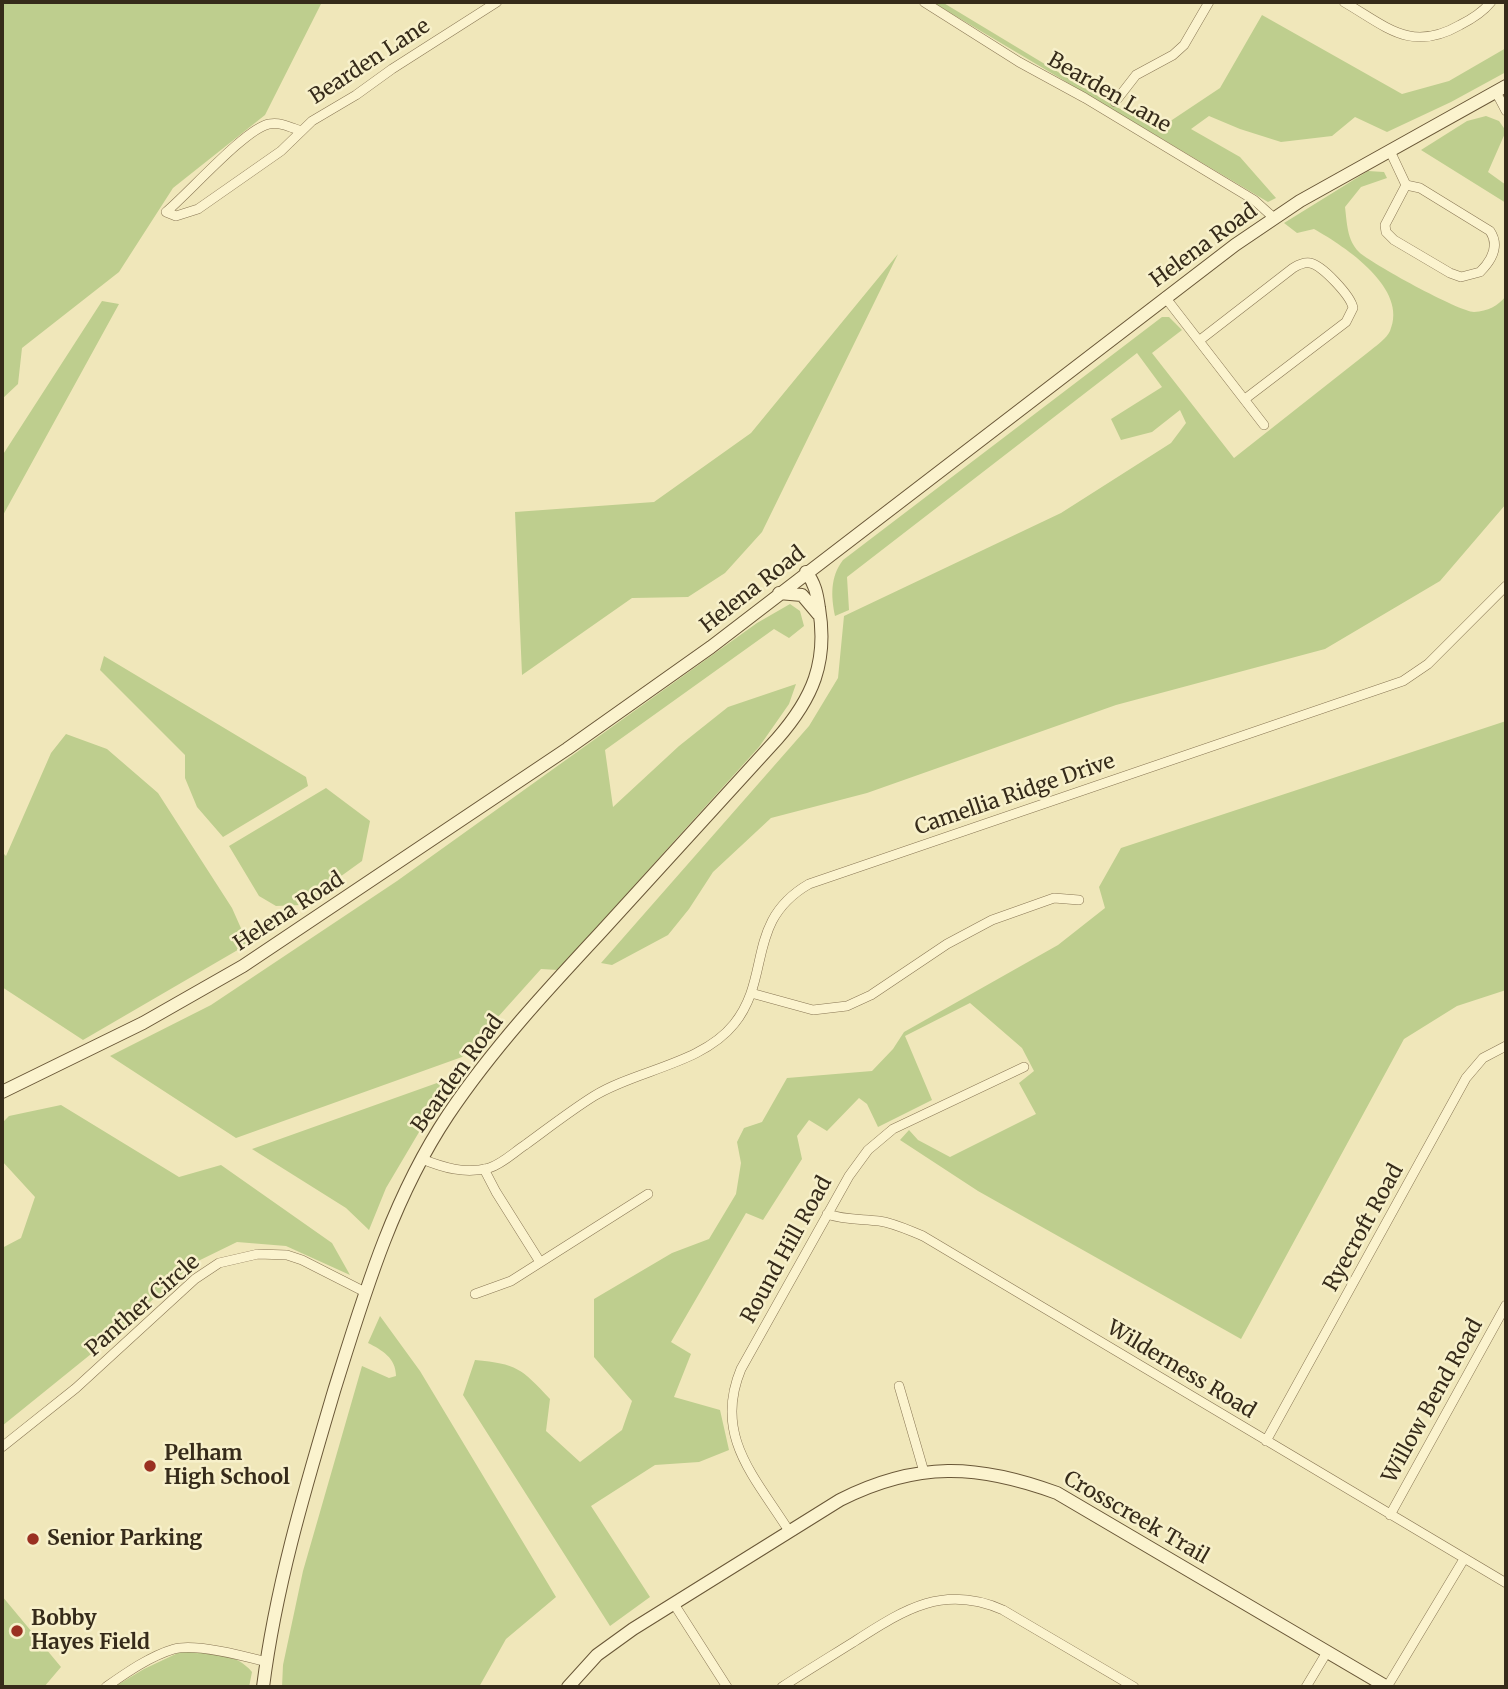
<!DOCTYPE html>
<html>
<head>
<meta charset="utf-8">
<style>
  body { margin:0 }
  #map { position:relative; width:1508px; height:1689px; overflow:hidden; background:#f0e7ba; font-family:Merriweather,serif }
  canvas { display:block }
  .frame { position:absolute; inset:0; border:4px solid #362b1a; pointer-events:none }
</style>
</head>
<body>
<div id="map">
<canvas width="1508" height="1689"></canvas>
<div class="frame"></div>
</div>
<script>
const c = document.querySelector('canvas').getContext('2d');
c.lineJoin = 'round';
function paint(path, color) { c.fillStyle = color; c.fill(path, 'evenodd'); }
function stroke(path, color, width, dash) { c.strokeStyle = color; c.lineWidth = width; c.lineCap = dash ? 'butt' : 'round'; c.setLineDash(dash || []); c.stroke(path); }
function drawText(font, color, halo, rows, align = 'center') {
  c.font = font + ' Merriweather,serif'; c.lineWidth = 5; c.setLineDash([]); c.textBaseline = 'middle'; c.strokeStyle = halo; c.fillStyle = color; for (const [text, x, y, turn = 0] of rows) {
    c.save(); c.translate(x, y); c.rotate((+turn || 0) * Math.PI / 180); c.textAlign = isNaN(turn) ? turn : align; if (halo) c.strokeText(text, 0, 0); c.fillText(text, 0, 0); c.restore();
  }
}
const green = new Path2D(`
  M2 2H322L265 115 173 188 119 272 22 348 18 384 2 399Z
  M932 2H942L1111 104 1145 122 1166 124 1220 88 1262 15 1402 94 1449 81 1506 48V72L1451 102 1387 132 1355 117 1332 136 1281 142 1240 129 1209 116 1191 129 1240 157 1276 198 1268 202Z
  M1486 116 1499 121 1506 131 1488 172 1506 185V203L1421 150 1467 121Z
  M1368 171 1384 172 1387 178 1361 187 1345 207C1347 223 1347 240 1359 252 1370 263 1460 312 1474 312 1488 311 1498 306 1506 296V504L1440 581 1325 649 1116 705 867 793 771 818 713 872 689 909 668 935 612 965 601 963 809 726 838 678 844 616 1061 513 1171 443 1186 423 1180 410 1152 432 1121 440 1111 419 1162 387 1137 353 847 577 849 610 835 616C831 596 830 577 843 560L1162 317H1169L1182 330 1152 353 1234 458 1371 350C1377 345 1387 338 1390 331 1409 289 1346 247 1314 229L1297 233 1284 223Z
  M898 254 762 532 725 573 688 597 632 598 522 675 515 512 654 502 751 433Z
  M102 301 119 304 2 517V456Z
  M790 604 800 611 804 626 789 638 774 629 605 750 613 807 679 746 728 707 796 684 789 704 759 747 558 970 541 969 462 1057 236 1138 110 1056 211 1005 397 881 757 623Z
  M104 656 306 777 308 786 223 837 197 807 185 778V755L100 670Z
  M1506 721V990L1457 1006 1404 1039 1241 1339 978 1191 900 1140 909 1130 918 1140 950 1157 1036 1114 1019 1083 1034 1071 1022 1048 970 1003 905 1036 932 1100 878 1127 867 1104 859 1098 827 1131 809 1120 797 1136 802 1159 763 1220 746 1213 671 1342 691 1354 674 1397 720 1410 729 1450 699 1462 655 1465 591 1506 650 1597 610 1626 463 1395 475 1360C517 1364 521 1368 550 1399L546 1431 580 1462 622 1430 632 1401 594 1357V1299L672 1253 709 1239 736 1194 741 1163 737 1142 744 1128 762 1122 787 1078 872 1071 893 1049 904 1032 1058 945 1105 908 1099 887 1121 848Z
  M66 734 107 749 158 793 232 908 248 944 83 1040 2 987V852L6 856 51 753Z
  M326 788 370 821 362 861 301 905 276 906 259 896 229 846Z
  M451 1078 386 1188 369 1230 346 1208 252 1149Z
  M61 1105 179 1177 221 1165 332 1243 350 1275 286 1246 237 1242 194 1263 96 1350 2 1426V1248L21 1238 35 1197 2 1161V1123L9 1116Z
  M380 1316 420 1371 556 1597 506 1639 479 1687H282L283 1665 303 1571 362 1366 389 1378 396 1376C396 1358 382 1350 368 1343Z
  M2 1596 61 1667 44 1687H2Z
  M180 1652C205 1652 235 1651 252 1672L249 1687H114L144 1669Z`);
const street = new Path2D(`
  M924 2 1019 62 1085 98 1254 200 1274 218
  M1344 2C1387 27 1411 53 1460 25 1472 19 1483 12 1491 2
  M1496 92 1506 111
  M1115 102 1136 75 1173 55 1184 45 1209 2
  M301 131C290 127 281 122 269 124 246 128 188 194 166 212L176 216 198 209 281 151 312 121 356 95 392 69 497 2
  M1390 151 1406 185
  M1406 185 1420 188 1490 231C1500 246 1491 261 1480 272L1461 277 1450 273 1394 240 1386 232 1385 225Z
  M1165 297 1264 425
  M1200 340 1293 268C1298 265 1304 262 1310 263 1322 265 1351 296 1353 308L1346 322 1245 399
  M751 993 813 1010 847 1006 871 995 947 944 992 920 1054 898 1079 900
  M422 1159C444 1168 465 1174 489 1168 502 1164 513 1153 525 1145 547 1129 570 1111 594 1096 636 1070 702 1064 734 1024 772 977 745 921 809 884L1403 681 1428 664 1506 586
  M484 1169 496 1192 540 1262
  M827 1214C844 1220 861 1219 879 1221 894 1223 908 1230 923 1236L1506 1583
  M475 1294 511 1281 648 1194
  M899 1386 924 1472
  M1266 1441 1466 1078 1483 1058 1506 1046
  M2 1447 76 1388 195 1279 219 1263 258 1254 287 1255 302 1260 365 1292
  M1390 1515 1506 1305
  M789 1531C755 1477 713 1436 741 1369L849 1176 868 1150 893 1129 1024 1067
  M674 1604 727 1687
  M106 1687C126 1673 150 1656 174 1649 195 1643 244 1656 267 1662
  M782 1687C805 1672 828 1658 852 1643 902 1611 942 1583 1003 1610L1134 1687
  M1306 1687 1327 1652
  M1387 1687 1464 1559`);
const secondary = new Path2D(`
  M779 593 802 595 818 614
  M2 1092 143 1023 243 966 567 749 711 647 1235 245 1300 201 1506 86
  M263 1687C276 1585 305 1489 334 1391 364 1295 392 1199 448 1115 493 1048 547 990 601 932 660 867 719 803 777 739 813 698 828 662 819 608 817 594 815 583 806 572
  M568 1687 597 1655 633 1629 840 1500C917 1461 978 1464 1057 1493L1387 1687`);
const markers = [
  [150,1466,7,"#9a3021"],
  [33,1539,7,"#9a3021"],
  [17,1631,7,"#9a3021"]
];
const streetNames = [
  ["Bearden Lane",370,62,-33],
  ["Bearden Lane",1109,93,30],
  ["Helena Road",1204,246,-36],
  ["Helena Road",753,590,-38],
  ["Camellia Ridge Drive",1015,795,-19],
  ["Helena Road",289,912,-33],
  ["Bearden Road",458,1074,-54],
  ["Ryecroft Road",1364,1228,-61],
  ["Round Hill Road",787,1250,-61],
  ["Panther Circle",143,1306,-41],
  ["Wilderness Road",1181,1370,31],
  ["Willow Bend Road",1433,1401,-61],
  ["Crosscreek Trail",1136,1518,30]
];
const poiNames = [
  ["Pelham",164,1454],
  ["High School",164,1478],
  ["Senior Parking",47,1539],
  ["Bobby",31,1619],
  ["Hayes Field",31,1643]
];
paint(green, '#bece8e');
stroke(street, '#887654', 10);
stroke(secondary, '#695737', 14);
stroke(street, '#fbf3ce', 9);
stroke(secondary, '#fbf3ce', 12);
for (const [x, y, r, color] of markers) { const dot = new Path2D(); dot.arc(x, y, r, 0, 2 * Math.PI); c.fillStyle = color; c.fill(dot); stroke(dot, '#f7f0ca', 2.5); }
drawText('21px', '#362b1a', '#f7f0ca', streetNames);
drawText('bold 21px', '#362b1a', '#f7f0ca', poiNames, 'left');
</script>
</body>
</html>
